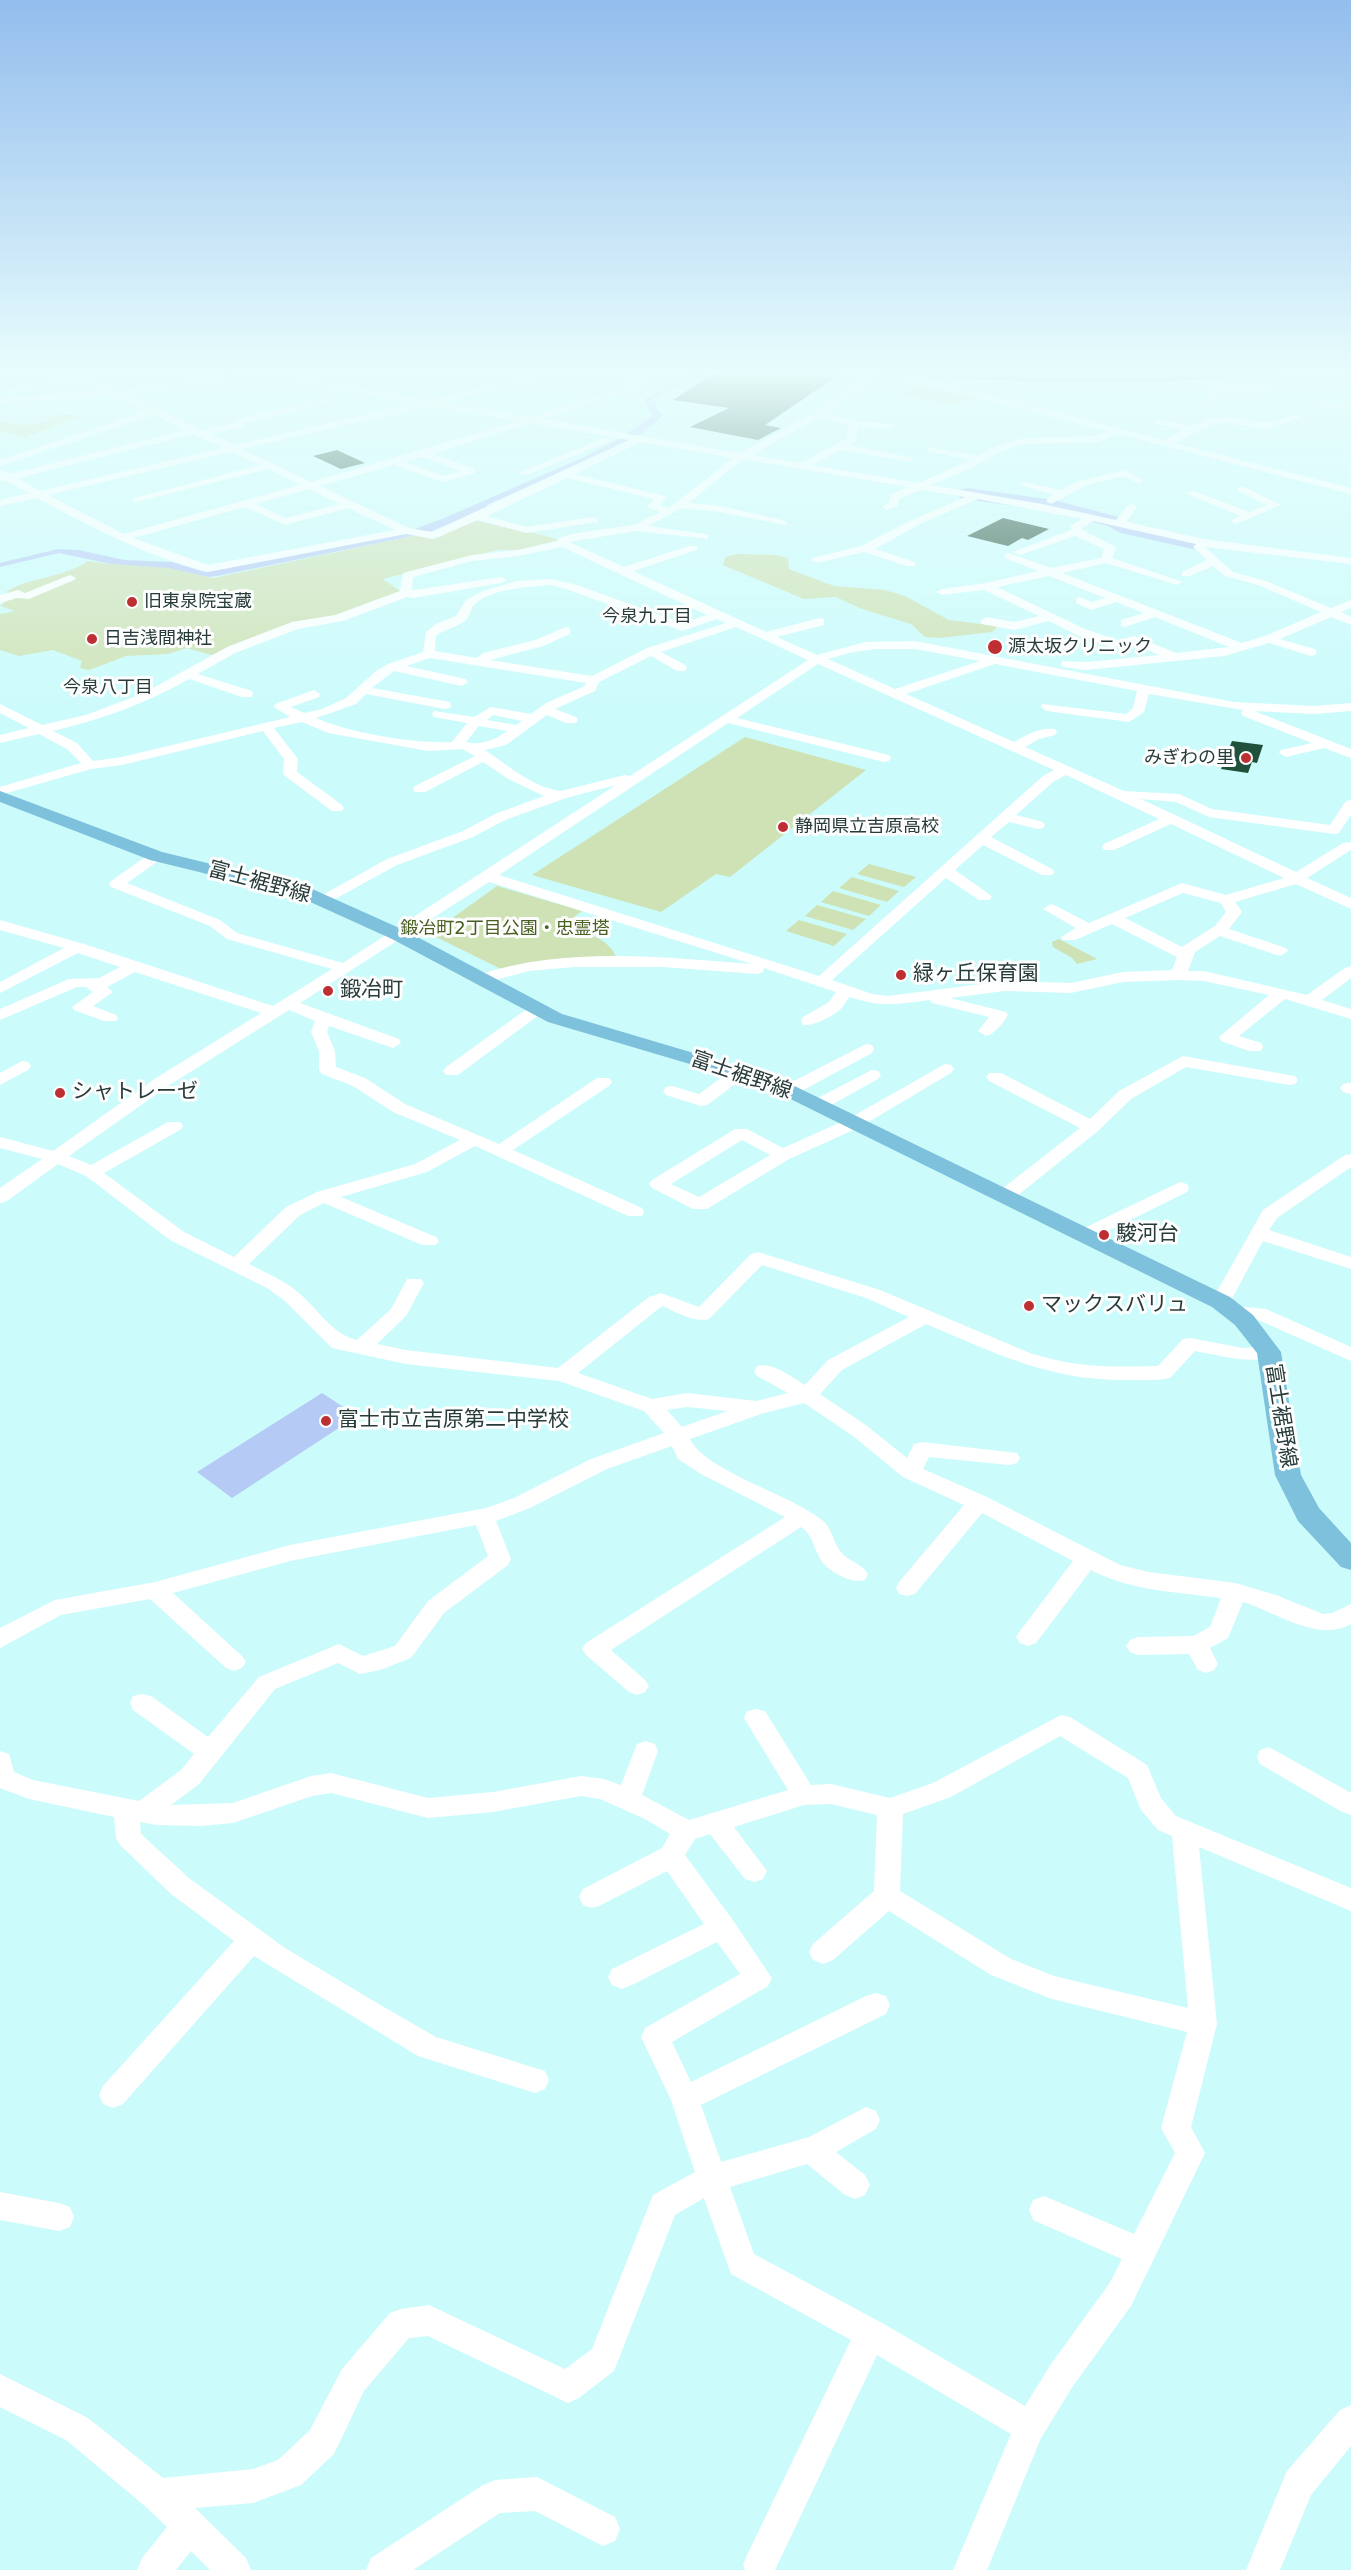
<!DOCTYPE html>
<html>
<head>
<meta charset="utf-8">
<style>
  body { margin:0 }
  canvas { display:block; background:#cbfbfb }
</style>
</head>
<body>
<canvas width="1351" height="2570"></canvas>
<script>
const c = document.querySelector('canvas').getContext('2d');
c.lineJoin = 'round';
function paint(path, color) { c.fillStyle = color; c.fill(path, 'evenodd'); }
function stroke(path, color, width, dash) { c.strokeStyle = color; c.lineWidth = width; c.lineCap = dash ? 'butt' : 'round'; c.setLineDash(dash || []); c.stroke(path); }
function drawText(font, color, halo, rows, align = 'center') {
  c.font = font + ' "DejaVu Sans","Noto Sans JP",sans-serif'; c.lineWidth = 6; c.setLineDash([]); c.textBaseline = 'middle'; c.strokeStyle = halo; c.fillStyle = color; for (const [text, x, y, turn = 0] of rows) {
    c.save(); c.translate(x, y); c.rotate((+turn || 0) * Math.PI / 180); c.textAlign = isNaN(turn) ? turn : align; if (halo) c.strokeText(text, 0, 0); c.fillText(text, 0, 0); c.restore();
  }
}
const green = new Path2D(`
  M919 385 974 398 952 405 901 395Z
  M60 414 81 416 25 438 0 431V421H2C25 427 39 427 60 414Z
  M475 520C503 528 532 531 560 540L520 550H497L383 579 404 594 211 655 187 648 168 654 126 656 89 670 80 668 82 661 53 650 19 656 0 650V614L15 611 0 606 13 596 6 592C29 577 61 579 88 561L111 564H154L213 578 427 533 438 538Z
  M737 554 776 555 788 558 789 569 834 586 885 590 905 596 949 620 998 626 992 632 940 638 925 637 911 624 862 609 836 597 804 599 723 565 725 557Z
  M745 737 866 770 730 877 716 874 661 912 532 875Z
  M869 864 916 877 904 887 857 874Z
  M852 877 899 891 887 902 839 888Z
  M497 886 582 911 562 926C582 932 609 936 617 959L565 960 532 962 501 969 430 934Z
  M833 891 881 905 869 916 821 902Z
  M817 905 866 919 853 930 805 916Z
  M799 920 847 934 834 946 786 931Z
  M1059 939 1097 959 1077 964 1072 958 1053 947 1052 942Z`);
const water = new Path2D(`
  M698 370H711C691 383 673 387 654 399L657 409 664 415 639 436 487 505 485 509 427 533 217 576 208 577 169 568 111 564 59 553 0 567V563L58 549 79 550 124 560 172 562 205 572 404 533 442 519 584 457 619 439 652 416 644 399Z
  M322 1393 357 1416 232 1498 197 1472Z`);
const river = new Path2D(`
  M967 488 1054 500 1122 518 1134 524 1204 540 1207 544 1204 548 1197 550 1121 533 1108 526 1053 512 960 498 957 494 960 490Z`);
const building = new Path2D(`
  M719 370H810L840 374 765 425 781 428 758 440 690 427 729 408 673 400Z
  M337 450 365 463 341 469 313 456Z
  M1003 518 1049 529 1028 540 1022 538 1008 546 967 536Z
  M1232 741 1263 745 1257 763 1252 762 1248 773 1221 769Z`);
const minor = new Path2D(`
  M62 370H75L81 373 119 370 90 377 117 390 254 370H286L312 379 428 400 556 370H573L442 402 530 417 640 383 598 370H614L655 383 543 419 740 453 817 411 874 370H893L1165 440 1182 430 1155 423V419L1189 426 1209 419 1225 417 1265 423 1301 414V418L1265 429 1225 423 1210 425 1175 443 1351 488V494L1118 434 1098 442 1023 444 1002 451 965 471 931 485 1042 504 1116 520 1128 505 1132 504 1137 507 1127 521 1136 524 1204 539 1351 558V564L1205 547 1233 572 1266 581 1331 608 1351 600V608L1341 612 1351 617V625L1331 617 1280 639 1315 649 1317 652 1315 655 1311 656 1269 643 1224 656 1086 670 1063 667 1061 664 1063 661 1086 662 1159 655 1134 644 1112 647 1077 635 1049 621 1014 630 982 624 980 621 986 617 1014 622 1039 616 984 590 942 595 936 592 942 589 986 583 1038 571 1005 558V554L1009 553 1051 568 1101 558 1104 549 1075 536 1023 554 1019 555 1013 552 1071 530V526L1082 519 978 499 920 524 875 549 915 562V566H907L864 552 817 563 811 560 813 558 861 546 912 520 965 497 921 490 899 499 898 506 887 510 882 507 889 502 890 495 908 487 743 459 689 503 720 506 782 520 787 523 786 525 720 512 682 508 648 526 704 534 708 535V539L636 531 569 542 624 567 689 546H697V550L633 571 766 632 820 618 824 619V625L777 637 817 655 865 642 915 641 1234 702 1314 706 1351 703V711L1314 714 1254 711 1351 749V758L1324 748 1286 757 1279 753 1281 750 1312 743 1243 716 1241 713 1243 710 1149 694 1144 712 1129 722 1047 711 1041 707 1042 704 1126 714 1133 708 1137 691 995 664 906 694 1014 742C1026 735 1040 727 1055 729L1057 732 1055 735 1039 739 1025 747 1124 791 1179 794 1212 809 1330 825 1346 801 1351 800V815L1339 833 1334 834 1209 817 1176 802 1141 799 1296 872 1343 843 1351 842V850L1307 878 1351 898V909L1296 884 1235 902 1242 912 1229 929 1286 948 1288 951 1280 956 1220 936 1195 952 1188 971H1204L1307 995 1345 968 1351 966V978L1322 1000 1351 1009V1019L1285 999 1239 1036 1261 1043 1263 1047 1261 1051H1249L1221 1041 1219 1037 1269 995 1204 981 1179 980 1123 982 1071 993 1005 991 950 998 1006 1012 1008 1015C1003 1023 995 1034 986 1036L978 1031 989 1017 932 1003 930 1000C900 1004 880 1008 850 997 847 999 846 1002 844 1005 839 1014 812 1027 803 1025L801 1021 803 1017 829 1002 836 992 764 968 763 972 757 974 663 967H574L529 971 484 983 478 981 476 978 478 975C565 946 662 957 752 964L489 882 300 1003 399 1039 401 1043 393 1048 329 1026 327 1032 335 1051 336 1067 365 1078 405 1104 499 1144 597 1078H609L612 1082 609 1086 513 1150 642 1208 644 1212 642 1216H628L475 1146 427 1172 341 1197 436 1237 439 1241 436 1245H422L324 1203 300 1215 249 1264C266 1273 284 1280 299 1293 317 1308 333 1335 357 1340L391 1309 407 1279H421L424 1283 406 1316 377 1344 406 1350 558 1368 649 1297 661 1293 699 1307 751 1254 758 1252 880 1290 1030 1353C1076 1368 1110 1367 1158 1366L1183 1339 1190 1338 1243 1348 1269 1346 1276 1347 1279 1352 1276 1357C1249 1364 1222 1356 1195 1351L1170 1378C1157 1381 1143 1380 1129 1380 1050 1381 997 1354 926 1324L842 1370 820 1394 867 1426 907 1458 914 1444 922 1442 1017 1453 1020 1458 1017 1463 1009 1465 929 1457 923 1469 987 1497 1120 1565 1149 1572 1235 1583 1276 1595 1323 1614 1332 1613 1351 1604V1624C1317 1643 1276 1612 1243 1602L1228 1638 1210 1648 1218 1664 1214 1670 1206 1673 1198 1670 1189 1654 1138 1655 1130 1652 1126 1646 1130 1640 1138 1637 1193 1636 1210 1627 1221 1598C1178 1592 1130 1591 1091 1570L1036 1643 1028 1646 1020 1643 1016 1637 1020 1631 1073 1561 982 1513 915 1594 907 1596 899 1594 896 1588 899 1582 964 1505 903 1477 853 1436 804 1403 764 1413 690 1439C705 1471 792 1495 822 1520 832 1527 833 1542 840 1551 847 1561 862 1563 868 1574L865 1580C852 1584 832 1573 823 1563 814 1551 814 1536 801 1527L611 1650 645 1680 649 1686 645 1692 637 1695 629 1692 586 1655 582 1649 586 1643 785 1517 701 1474 678 1459 672 1446 607 1469 530 1508 496 1521 511 1559 508 1565 444 1613 411 1658 380 1670 360 1674 338 1663 275 1689 199 1784 171 1805 233 1803 311 1776 331 1773 428 1798 493 1792 581 1776 604 1779 621 1785 637 1744 646 1741 655 1744 658 1751 642 1795 689 1820 788 1790 744 1718 747 1711 756 1709 765 1711 811 1785 831 1784 890 1798 933 1783 1061 1715 1070 1717 1147 1765 1161 1798 1176 1816 1351 1888V1911L1199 1847 1217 2024 1191 2127 1205 2153 1131 2306 1073 2386 1041 2438 987 2570H953L1011 2434 877 2355 775 2570H745L743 2565 748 2553 851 2340 731 2274 704 2198 675 2215 614 2371 579 2398 568 2403 428 2336 409 2338 364 2391 334 2454 301 2485 253 2503 195 2508 246 2558 251 2570H210L191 2551 176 2570H137L142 2558 167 2527 146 2507 66 2440 0 2407V2374L88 2418 163 2478 253 2469 278 2460 310 2430 342 2369 390 2313 401 2309 429 2305 565 2369 592 2349 653 2195 695 2172 671 2100 641 2037 645 2028 740 1974 717 1942 632 1985 622 1989 612 1985 608 1977 612 1969 704 1924 667 1871 601 1905 592 1908 583 1905 579 1897 583 1889 662 1848 670 1834 645 1819 600 1799 581 1796 493 1812 428 1818 331 1793 312 1796 233 1823 201 1826 156 1825 140 1822 141 1834 189 1878 285 1948 377 2003 436 2037 545 2071 549 2080 545 2089 535 2093 418 2056 254 1956 123 2104 113 2108 103 2104 99 2095 103 2086 234 1941 171 1894 120 1845 116 1838 114 1817 29 1799 0 1788V1751L9 1754 14 1772 33 1780 139 1801 181 1770 194 1754 133 1710 130 1703 133 1696 142 1694 151 1696 208 1737 259 1677 339 1644 363 1656 395 1646 428 1601 488 1556 476 1525 290 1561 173 1593 242 1656 246 1662 242 1668 234 1671 226 1668 150 1599 61 1615 0 1648V1628L55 1600 155 1582 290 1545 486 1508 514 1498 591 1459 664 1433 644 1411 559 1381 406 1364 332 1348 285 1301 267 1288 170 1240 86 1176 58 1164 7 1201 0 1203V1188L42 1159 0 1148V1137L53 1151 156 1078 261 1013 135 972 107 987 113 992 93 1006 116 1015 118 1018 116 1021H104L74 1010 72 1007 93 992 86 987H77L0 1020V1009L69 979 99 978 120 967 78 953 0 993V982L64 948 0 930V920L84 944 273 1006 332 969 227 939 210 926 111 887 109 884 111 881 151 853H161L163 856 161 859 127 883 220 920 237 933 343 963 616 785 566 798 505 820 473 837 397 865 324 905 319 903 316 900 319 897 387 859 463 831 495 814 544 796 510 780 483 762 425 792H415L413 789 415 786 475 756 462 749 428 751 328 733 302 722 274 728 298 759 297 772 342 805 344 808 342 811H332L285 776 283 773 284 759 263 731 122 765 91 769 0 795V787L81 763 67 749 39 734 0 743V735L29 728 0 713V704L42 725 86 715 144 693 227 647 292 622 335 615 400 591 403 573 472 555 518 550 557 541 559 538 571 534 633 525 661 512 647 507 654 499 567 478 487 516 526 527 593 517 598 520 597 522 526 533 478 520 433 539 406 534 208 572C148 557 91 527 37 498L0 506V500L29 493 7 481H0V470L10 474 185 430 153 415 0 466V460L146 411 114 396 0 403V397L104 391 79 379 8 393 3 390 71 375ZM275 372 310 384 414 403 234 445 211 434 244 427 245 423 333 401 328 398 237 419 236 423 202 430 126 394ZM882 373 1107 431 1096 436 1022 438 994 447 978 456 928 447V451L970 460 919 483 812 465 841 450 912 462V458L849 445 856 440 858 427 891 429 894 428V424L855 421 827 412ZM428 406 518 421 311 482 242 449ZM821 416 849 426 846 439 801 463 752 455ZM531 423 629 440 432 532 409 528 320 486 394 465 443 482 475 473V469L433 454ZM193 434 223 448 40 491 18 478ZM641 442 733 458 669 508 660 506 666 498 665 496 575 474ZM231 452 260 465 131 499 136 502 268 469 300 485 124 534 48 495ZM423 457 461 471 443 476 405 462ZM309 489 340 504 286 518 256 504ZM245 507 285 525 348 508 395 530 208 565 133 538ZM1093 521 1196 544 1193 547 1207 560 1182 572V576H1190L1213 566 1225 576 1258 585 1321 612 1265 636 1242 643 1062 573 1106 563 1177 585 1183 582 1112 558 1116 548 1114 546 1081 529ZM562 547 707 615 682 623 577 585 551 579 517 581 483 591 466 600 456 616 436 624 426 632 423 652 388 664 376 671 346 698 322 709 304 713 291 707 319 697 320 694 314 690 275 704 274 707 290 717 122 757 93 761 77 743 53 731C102 719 145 704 189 679L242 697H252L253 694 252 691 198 674 235 653 298 629 343 621 407 597 414 598 501 583 507 580 501 577 414 590H412L413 577 472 561 518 556ZM1049 576 1105 598 1092 602 1080 597 1076 599V603L1091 610 1116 602 1144 613 1121 620V626L1125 627 1155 617 1229 647 1176 653 1135 636 1117 640 1085 629 997 587ZM551 585 569 590 682 631 717 619 726 623 647 648 592 676 490 660 543 646 570 634V628L566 627 535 640 483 653 477 658 435 651 436 636C445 629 457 627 465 621 470 617 470 609 474 605 491 588 530 587 551 585ZM736 627 808 660 630 776 625 775 561 791C534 788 507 765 485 750L506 745 547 715 566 723H576L578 720 576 717 555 709 595 691 599 682 651 656 677 671H685L687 668 685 665 661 652ZM877 649H915L980 661 895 689 828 659 853 652ZM430 658 586 683 585 686 546 703 531 714 491 707 474 717 434 711 432 714 434 717 467 723 452 742C417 744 348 733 316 718L356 704 366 694 445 709 450 708 451 705 450 702 372 688 394 671 462 686 468 682 466 679 406 666ZM818 664 1054 770 1043 776 819 976 499 875 728 723 884 762 889 761 891 758 889 755 737 718ZM493 715 522 721 516 725 487 720ZM479 726 507 731C495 740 481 746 466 742ZM1066 775 1159 819 1104 844 1102 847 1104 850H1114L1171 824 1284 878 1226 895 1182 883 1089 923 1056 906 1051 904 1043 909 1076 928 1061 937 1063 940H1075L1112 924 1177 957 1172 970 1123 972 1071 983 1005 981 888 996 872 994 832 980 946 878 979 900H989L992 897 989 894 955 870 983 845 1042 875H1052L1054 872 1052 869 991 837 1009 822 1038 829 1043 828 1045 825 1043 822 1016 815 1053 782ZM1183 893 1221 903 1226 912 1215 926 1182 947 1125 918ZM289 1010 315 1021 311 1032 319 1051V1070L322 1074 353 1086 393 1112 460 1140 415 1164 317 1192 286 1207 234 1257 184 1232 104 1173 180 1130 183 1126 180 1122H168L91 1165 69 1156 168 1086ZM762 1265 866 1298 909 1317 828 1360 805 1385C791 1377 773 1362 757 1366L754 1371 757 1376 788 1393 756 1401 687 1393 652 1399 578 1373 662 1306C676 1312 694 1323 709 1319ZM687 1407 727 1411 682 1427 667 1410ZM1060 1736 1128 1778 1141 1810 1158 1830 1172 1836 1188 2008 1054 1976 1011 1959 900 1891 903 1814 951 1797ZM831 1804 877 1815 874 1891 813 1944 809 1952 813 1960 823 1964 833 1960 889 1911 991 1975 1052 1999 1187 2032 1161 2128 1175 2153 1134 2234 1044 2196 1033 2200 1029 2210 1033 2220 1122 2259 1109 2284 1051 2364 1025 2406 882 2323 754 2254 730 2187 807 2164 845 2195 855 2199 865 2195 870 2185 865 2175 836 2152 876 2129 880 2120 876 2111 866 2107 809 2137 721 2162 701 2105 886 2014 890 2005 886 1996 876 1993 866 1996 691 2082 672 2042 768 1986 772 1978 732 1919 685 1855 695 1839 710 1834 745 1879 754 1882 763 1879 767 1871 734 1827 804 1805Z
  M1180 376 1221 387 1273 386 1278 389 1256 394 1223 393 1211 403 1206 400 1214 391 1180 380Z
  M1317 401 1351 405V411L1314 406 1312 404Z
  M604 438 613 440 527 475 518 473Z
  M1125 470 1144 481 1139 484 1124 476 1087 485 1051 504 1046 501 1053 494 1019 485 1024 482 1061 490 1079 481Z
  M1242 486 1281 505 1236 524 1231 521 1240 516 1185 493 1194 491 1249 512 1267 505 1238 491 1237 489Z
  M70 575 76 578 74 580 29 599 17 598 0 603V595L18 590 25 593Z
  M537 1004 545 1009 543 1012 458 1075H446L443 1071 446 1067 531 1006Z
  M866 1044 872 1045 874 1049 872 1053 796 1094H784L781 1090 784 1086Z
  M1183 1056 1289 1075 1295 1076 1298 1080 1295 1084 1289 1085 1186 1067 1131 1099 1098 1131 1012 1200H998L996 1196 998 1192 1080 1128 989 1081 986 1077 989 1073H1001L1090 1119 1119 1091Z
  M22 1061 28 1062 31 1066 28 1070 0 1085V1073Z
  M945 1064 951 1065 954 1069 951 1073 860 1127 789 1159 707 1209H693L652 1188 649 1184 652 1180 735 1129H747L783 1148 848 1119ZM742 1140 770 1155 699 1197 671 1184Z
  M740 1067 746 1068 749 1072 746 1076 707 1105 701 1106 666 1095 663 1091 666 1087 672 1086 699 1094 734 1068Z
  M872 1070 878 1071 881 1075 878 1079 824 1109H812L809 1105 812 1101Z
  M1349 1083H1351V1094L1343 1092 1340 1088 1343 1084Z
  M1351 1154V1167L1277 1218 1269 1230 1351 1257V1269L1263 1241 1228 1306H1214L1211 1302 1263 1210 1345 1155Z
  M1180 1182 1187 1184 1189 1188 1187 1192 1092 1239H1078L1076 1235 1078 1231Z
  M1233 1306 1266 1309 1351 1347V1361L1256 1319 1226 1316 1223 1312 1226 1308Z
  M1269 1747 1351 1793V1815L1342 1812 1260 1764 1257 1757 1260 1750Z
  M0 2192 59 2203 70 2207 74 2217 70 2227 59 2231 0 2220Z
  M1351 2405V2446L1311 2495 1280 2570H1246L1287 2471 1340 2410Z
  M537 2477 615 2517 620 2529 615 2541 603 2546 535 2511 500 2513 413 2570H366L371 2558 483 2485 495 2480Z`);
const major = new Path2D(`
  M0 791 162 852 310 888 406 931 562 1014 778 1078 1230 1297 1253 1315 1281 1352 1301 1475 1319 1508 1351 1543V1570L1341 1567 1298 1521 1275 1475 1257 1353 1235 1325 1212 1307 764 1086 548 1022 392 939 297 896 150 860 0 802Z`);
const highway = new Path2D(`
  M878 370 1082 375 1286 370 1279 374C1147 387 1017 383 885 374Z`);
const markers = [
  [132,602,6,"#be2f34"],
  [92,639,6,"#be2f34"],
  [995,647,8,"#be2f34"],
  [1246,758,6,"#be2f34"],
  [783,827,6,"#be2f34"],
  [901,975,6,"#be2f34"],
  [328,991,6,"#be2f34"],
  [60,1093,6,"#be2f34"],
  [1104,1235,6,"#be2f34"],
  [1029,1306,6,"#be2f34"],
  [326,1421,6,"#be2f34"]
];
const farPoinames = [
  ["旧東泉院宝蔵",144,602],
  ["日吉浅間神社",104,639],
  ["源太坂クリニック",1008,647],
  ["みぎわの里",1234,758,"right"],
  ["静岡県立吉原高校",795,827]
];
const farNeighbourhoodnames = [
  ["今泉九丁目",647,617],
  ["今泉八丁目",108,688]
];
const farParknames = [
  ["鍛冶町2丁目公園・忠霊塔",505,929]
];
const streetNames = [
  ["富士裾野線",259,883,15],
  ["富士裾野線",741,1076,19],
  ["富士裾野線",1280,1416,81]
];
const poiNames = [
  ["緑ヶ丘保育園",913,975],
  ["鍛冶町",340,991],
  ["シャトレーゼ",72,1093],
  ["駿河台",1116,1235],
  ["マックスバリュ",1041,1306],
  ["富士市立吉原第二中学校",338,1421]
];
paint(green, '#cee2b5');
paint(water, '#b5caf5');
paint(river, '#b5caf5');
paint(building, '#21513b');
paint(minor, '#fff');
paint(major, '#7dc1dc');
paint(highway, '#2698c5');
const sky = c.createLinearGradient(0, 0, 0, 730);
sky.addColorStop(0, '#93bded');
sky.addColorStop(0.51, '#e8fdfd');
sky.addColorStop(1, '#e8fdfd00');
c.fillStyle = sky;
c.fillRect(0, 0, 1351, 730);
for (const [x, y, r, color] of markers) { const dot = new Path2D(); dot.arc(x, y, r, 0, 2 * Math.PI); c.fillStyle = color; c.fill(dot); stroke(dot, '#fdfdfd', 2); }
drawText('18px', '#283b3b', '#fdfdfd', farPoinames, 'left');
drawText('18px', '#283b3b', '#fdfdfd', farNeighbourhoodnames);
drawText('18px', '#475f1f', '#fdfdfd', farParknames);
drawText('21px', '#283b3b', '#fdfdfd', streetNames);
drawText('21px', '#283b3b', '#fdfdfd', poiNames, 'left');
</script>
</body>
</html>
